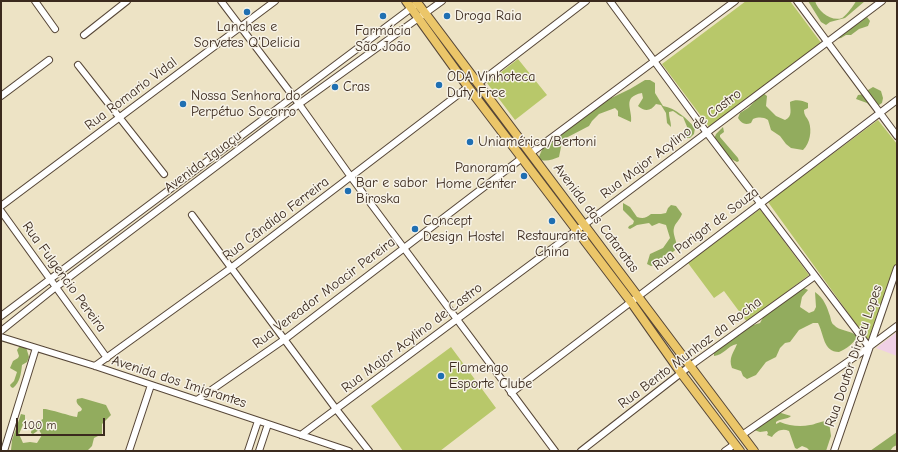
<!DOCTYPE html>
<html>
<head>
<meta charset="utf-8">
<style>
  body { margin:0 }
  #map { position:relative; width:898px; height:452px; overflow:hidden; background:#ede3c5; font-family:"Comic Neue",sans-serif }
  canvas { display:block }
  .frame { position:absolute; inset:0; border:2px solid #3b2a1e; pointer-events:none }
  .scale { position:absolute; left:16px; top:418px; width:89px; height:18px; box-sizing:border-box; border:2px solid #3b2a1e; border-top:0; padding-left:5px; font-size:12px; line-height:14px; white-space:nowrap; color:#3b2a1e; -webkit-text-stroke:3px #f7f3e8; paint-order:stroke }
</style>
</head>
<body>
<div id="map">
<canvas width="898" height="452"></canvas>
<div class="frame"></div>
<div class="scale">100 m</div>
</div>
<script>
const c = document.querySelector('canvas').getContext('2d');
c.lineJoin = 'round';
function paint(path, color) { c.fillStyle = color; c.fill(path, 'evenodd'); }
function stroke(path, color, width, dash) { c.strokeStyle = color; c.lineWidth = width; c.lineCap = dash ? 'butt' : 'round'; c.setLineDash(dash || []); c.stroke(path); }
function drawText(font, color, halo, rows, align = 'center') {
  c.font = font + ' "Comic Neue",sans-serif'; c.lineWidth = 3; c.setLineDash([]); c.textBaseline = 'middle'; c.strokeStyle = halo; c.fillStyle = color; for (const [text, x, y, turn = 0] of rows) {
    c.save(); c.translate(x, y); c.rotate((+turn || 0) * Math.PI / 180); c.textAlign = isNaN(turn) ? turn : align; if (halo) c.strokeText(text, 0, 0); c.fillText(text, 0, 0); c.restore();
  }
}
const built = new Path2D(`
  M897 332V356L876 348Z`);
const green = new Path2D(`
  M746 1H790L822 44 710 128 662 64Z
  M518 59 547 95 515 120 487 83Z
  M878 120 897 144V265L871 338 867 339 768 202Z
  M760 209 809 275 747 322 724 291 714 298 688 263Z
  M451 347 496 408 440 451H403L371 406Z`);
const forest = new Path2D(`
  M808 1H815C818 11 831 22 842 18 845 17 855 4 856 1H865L845 18 830 22 826 25 821 22Z
  M867 17 870 21 868 26 859 29 851 35H846L841 38 836 39C846 29 857 25 867 17Z
  M645 80H650L655 83V93L663 106C676 108 687 119 695 128L694 134 690 138H686V133L688 129 683 117C679 116 677 113 673 111L669 112C669 118 671 121 671 127L667 123 666 113 661 105 656 104C651 111 645 112 638 106L643 98 642 93C621 97 633 110 631 122L618 116V111L615 108 599 114 592 121 589 126 566 138 562 142 559 157C552 160 545 162 538 159L544 145 601 103 630 89Z
  M873 87 881 91 883 98 882 103 873 109 867 103 856 99 858 95 865 94 868 90Z
  M763 93 767 96 766 106 776 116 785 120C793 116 790 110 790 102 795 99 802 100 808 103V108L804 110C804 116 807 117 809 122 812 131 810 143 803 150L791 148 786 144 780 136 771 130 768 120C763 117 759 117 753 119L751 123C745 125 742 124 738 118L740 113 748 108Z
  M723 127 724 132 720 135V137L738 158 739 161 737 162 729 158 714 139 716 134Z
  M623 203 630 207 637 217C643 219 646 218 651 214H661L666 213 668 208 671 205 676 206 682 214C680 220 675 223 674 228 671 237 686 251 666 254L656 265 651 266 647 264 650 254 663 248 670 238 666 225 659 223 652 226 649 223 637 225 630 229 628 228 629 226 633 224 634 221 623 210Z
  M804 288 808 290 802 297 800 307 809 313 814 311 816 307 815 292C824 298 827 307 830 316 831 319 831 323 834 325 839 331 850 330 857 336 855 343 846 349 839 352 823 352 824 334 818 323H813L799 330 790 342 785 343 780 348 776 357 766 362 756 375 747 379 743 376 741 371 732 368C728 358 734 352 737 344 727 346 724 355 714 356V352L750 326 760 323 765 314Z
  M22 346 26 347 29 357 27 362 22 365C21 374 20 382 13 388L11 387 10 385 14 381 17 372 10 368 13 361 18 358 19 356 17 350 19 347Z
  M82 398 106 405 111 415 102 424V434L94 438 92 446 87 451H12L11 450 12 440 21 414 25 415V420L19 434 23 443 30 442 37 443 42 435 39 430 33 434 31 433 32 425 43 419V409C47 408 70 416 77 417L78 412 81 411 82 409C80 405 75 404 77 399Z
  M775 413H781L791 416C787 420 781 418 776 422V424L780 422C789 426 801 427 810 425 817 424 821 420 829 422L831 436 826 451H810L807 448 802 446 797 449 795 448 789 431C782 428 776 431 772 437L767 435 768 433 767 431 760 432 754 430Z
  M897 432V445L893 447 890 451H870Z`);
const minor = new Path2D(`
  M35 1 55 29
  M221 1 299 104 351 177 555 451
  M610 1 707 133 869 347
  M797 1 897 136
  M84 35 127 1
  M78 65 164 174
  M479 83 586 1
  M1 96 49 60
  M531 153 735 1
  M1 206 275 1
  M1 211 107 358
  M192 215 336 409 369 451
  M1 316 414 6
  M1 331 56 287 299 104 442 1
  M1 337 95 366 349 451
  M95 366 231 268 468 87
  M511 393 897 100
  M197 400 285 339 522 158
  M301 435 577 230 882 1
  M742 435 869 347 897 326
  M4 451 36 348
  M129 451 151 385
  M248 451 258 421
  M259 451 268 424
  M581 451 690 366 815 276
  M725 451 735 444
  M834 451 897 268`);
const major = new Path2D(`
  M406 1 468 87 631 302 681 373 740 451
  M416 1 754 451`);
const markers = [
  [247,12,4,"#1f6fb2"],
  [383,16,4,"#1f6fb2"],
  [447,16,4,"#1f6fb2"],
  [439,85,4,"#1f6fb2"],
  [335,87,4,"#1f6fb2"],
  [183,104,4,"#1f6fb2"],
  [470,142,4,"#1f6fb2"],
  [524,176,4,"#1f6fb2"],
  [348,191,4,"#1f6fb2"],
  [552,221,4,"#1f6fb2"],
  [415,229,4,"#1f6fb2"],
  [441,376,4,"#1f6fb2"]
];
const poiNames = [
  ["Droga Raia",455,16],
  ["Lanches e",247,27,"center"],
  ["Sorvetes Q'Delicia",247,43,"center"],
  ["Farmácia",383,31,"center"],
  ["São João",383,47,"center"],
  ["ODA Vinhoteca",447,77],
  ["Duty Free",447,93],
  ["Cras",343,87],
  ["Nossa Senhora do",191,96],
  ["Perpétuo Socorro",191,112],
  ["Uniamérica/Bertoni",478,142],
  ["Panorama",516,168,"right"],
  ["Home Center",516,184,"right"],
  ["Bar e sabor",356,183],
  ["Biroska",356,199],
  ["Concept",423,221],
  ["Design Hostel",423,237],
  ["Restaurante",552,236,"center"],
  ["China",552,252,"center"],
  ["Flamengo",449,368],
  ["Esporte Clube",449,384]
];
const streetNames = [
  ["Rua Romario Vidal",131,94,-37],
  ["Rua Major Acylino de Castro",671,144,-37],
  ["Avenida Iguaçu",203,162,-37],
  ["Avenida das Cataratas",596,218,53],
  ["Rua Cândido Ferreira",276,219,-37],
  ["Rua Parigot de Souza",706,229,-37],
  ["Rua Fulgencio Pereira",64,277,54],
  ["Rua Vereador Moacir Pereira",324,293,-37],
  ["Rua Major Acylino de Castro",412,338,-37],
  ["Rua Bento Munhoz da Rocha",690,353,-37],
  ["Rua Doutor Dirceu Lopes",854,356,-71],
  ["Avenida dos Imigrantes",179,382,18]
];
paint(built, '#f0d0e5');
paint(green, '#b8c86a');
paint(forest, '#92ac5e');
stroke(minor, '#564637', 8);
stroke(major, '#564637', 10);
stroke(minor, '#fff', 6);
stroke(major, '#ebc669', 8);
for (const [x, y, r, color] of markers) { const dot = new Path2D(); dot.arc(x, y, r, 0, 2 * Math.PI); c.fillStyle = color; c.fill(dot); stroke(dot, '#f7f3e8', 1.5); }
drawText('14px', '#3b2a1e', '#f7f3e8', poiNames, 'left');
drawText('14px', '#3b2a1e', '#f7f3e8', streetNames);
</script>
</body>
</html>
